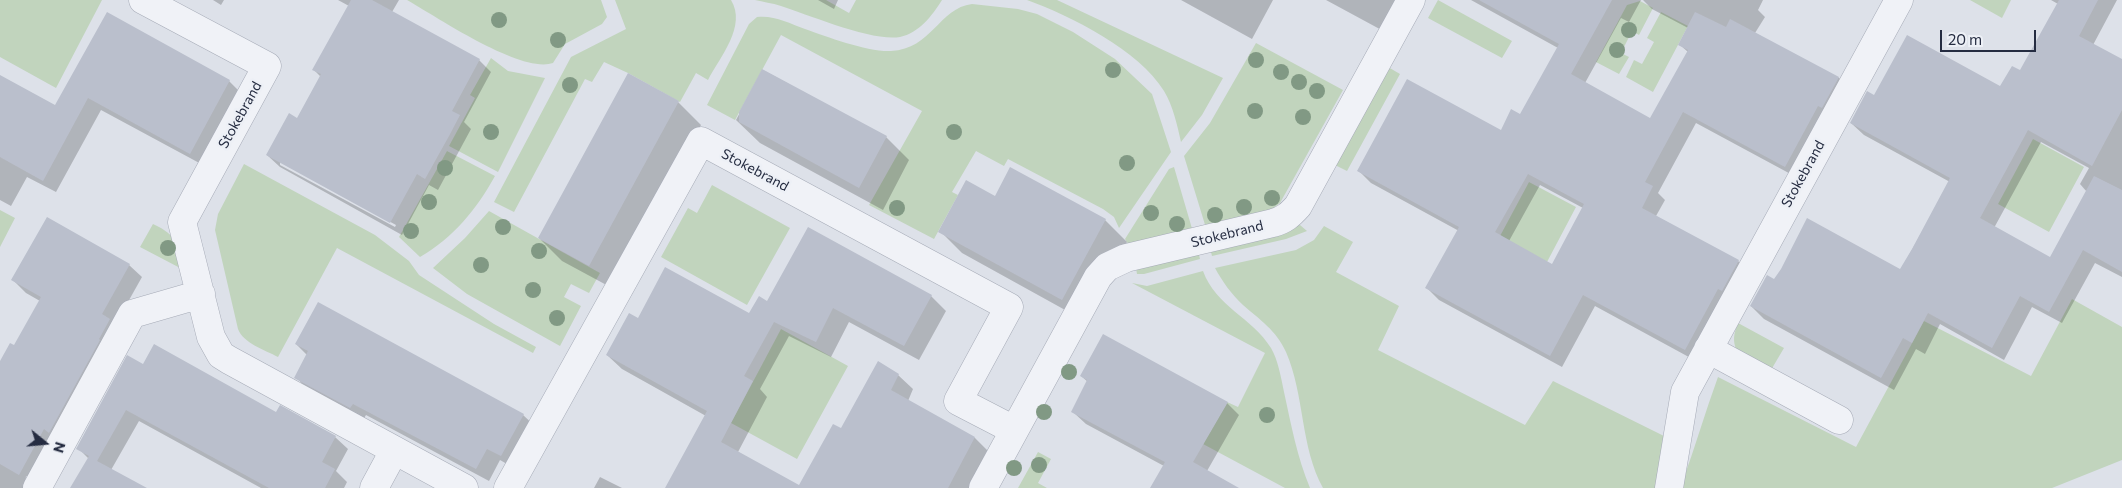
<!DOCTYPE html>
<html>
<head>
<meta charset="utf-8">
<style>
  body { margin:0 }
  #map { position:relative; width:2122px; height:488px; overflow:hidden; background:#dde1e9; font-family:Commissioner,sans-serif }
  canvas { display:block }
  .north { position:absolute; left:20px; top:418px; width:50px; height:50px; -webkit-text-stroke:4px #edf0f6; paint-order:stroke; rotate:107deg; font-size:14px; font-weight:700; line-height:20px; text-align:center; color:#252c41 }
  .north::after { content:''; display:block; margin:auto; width:18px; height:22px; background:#252c41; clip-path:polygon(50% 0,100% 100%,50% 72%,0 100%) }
  .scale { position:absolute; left:1940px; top:30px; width:96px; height:22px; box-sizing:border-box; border:2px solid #252c41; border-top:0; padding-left:6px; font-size:15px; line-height:18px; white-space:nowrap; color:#252c41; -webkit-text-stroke:4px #edf0f6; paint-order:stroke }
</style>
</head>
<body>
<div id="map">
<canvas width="2122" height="488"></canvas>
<div class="north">N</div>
<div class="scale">20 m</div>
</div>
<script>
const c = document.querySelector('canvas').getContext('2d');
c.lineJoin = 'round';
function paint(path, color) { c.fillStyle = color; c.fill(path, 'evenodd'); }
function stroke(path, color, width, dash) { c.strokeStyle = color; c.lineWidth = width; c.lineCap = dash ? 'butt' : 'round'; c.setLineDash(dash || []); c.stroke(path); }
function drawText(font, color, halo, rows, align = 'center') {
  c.font = font + ' Commissioner,sans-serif'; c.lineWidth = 5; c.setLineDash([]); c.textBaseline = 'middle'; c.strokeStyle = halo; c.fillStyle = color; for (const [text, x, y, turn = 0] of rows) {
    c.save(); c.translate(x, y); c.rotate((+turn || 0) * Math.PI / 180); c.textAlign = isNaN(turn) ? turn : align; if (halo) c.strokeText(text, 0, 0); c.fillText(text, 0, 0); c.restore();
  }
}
const green = new Path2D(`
  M0 0H102L56 88 0 57Z
  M407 0H601L607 17 602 24 565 44 553 63C521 74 437 17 407 0Z
  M615 0H731C747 26 720 57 708 80L696 73 680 102 628 73 604 62 592 82 585 79 514 212 494 202 571 57 626 29Z
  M755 0H826L849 13 856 0H942C932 16 919 33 900 37 873 42 809 15 781 6 772 3 763 2 755 0Z
  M1027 0H1057L1223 78 1202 115 1181 142C1177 124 1173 106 1164 91 1139 50 1071 16 1027 0Z
  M1438 0 1512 41 1502 58 1428 18Z
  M1970 0H2011L2002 18Z
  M1640 1 1653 8 1639 35 1632 31 1621 53 1629 57 1619 74 1596 62 1627 5Z
  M972 4 1018 9 1037 14 1073 32 1115 59 1152 94 1171 152 1119 228 1114 217 1103 209 1008 159 1004 166 976 151 952 192 958 195 934 239 869 205 922 111 781 35 735 120 707 105 749 24 757 17C774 15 789 23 805 29 828 37 867 52 891 51 932 49 939 8 972 4Z
  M1661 12 1688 26 1653 92 1626 77 1634 60 1642 64 1654 42 1647 38Z
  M1256 43 1343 90 1280 203 1271 210 1206 228 1184 156 1210 123Z
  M491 58 508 71 545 78 498 172 449 146 475 98 470 95Z
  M1388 67 1400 74 1347 171 1335 165Z
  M2033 139 2084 167 2049 232 1998 204Z
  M447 151 495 176C476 210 454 237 420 257L399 237Z
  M244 164 375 235 409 261 419 275 494 324 536 347 533 353 337 248 278 357C265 350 243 343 238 329L215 230 218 214Z
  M1174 167 1193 232 1130 247 1125 239 1169 169Z
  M1529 182 1576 207 1547 262 1500 236Z
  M712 185 790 228 747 305 661 257 688 208 697 213Z
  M0 210 15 218 0 247Z
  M489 211 600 273 589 293 571 284 564 297 581 306 560 346 467 294 433 268 465 238Z
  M153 224C179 236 175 243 182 269L140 247Z
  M1300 225 1307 231 1286 239 1212 256 1210 248Z
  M1324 226 1353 242 1336 272 1399 306 1378 350 1525 425 1553 381 1666 437 1658 488H1323C1300 446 1305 396 1286 352 1276 330 1260 320 1243 305 1232 295 1222 281 1215 268L1296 250 1314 240Z
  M1198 251 1200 259 1144 274H1137L1136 268Z
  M1203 271C1216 307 1252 317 1271 348 1278 360 1281 377 1284 392 1291 424 1297 457 1310 488H1285L1203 444 1227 402 1238 407 1265 353 1132 283 1147 286Z
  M2072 299 2122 327V460L2052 488H1682V483C1695 448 1705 412 1718 377L1856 447 1924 321 2031 376Z
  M1738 323 1784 348 1771 370 1737 351C1732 341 1734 333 1738 323Z
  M781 329 848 366 797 459 731 423Z
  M1038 452 1051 459 1038 483 1047 488H1018Z`);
const shadow = new Path2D(`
  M213 0H224L221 5Z
  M338 0H399L392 12 479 60 491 72 464 122 471 129 438 190 429 185 402 235 280 167 267 155 298 119 321 77 314 70 349 6ZM280 162 396 225 395 227 280 165Z
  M818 0H838L834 9Z
  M1181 0H1273L1252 39Z
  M1326 0H1405L1387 33Z
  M1471 0H1641L1629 22 1621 18 1585 83 1651 120 1688 52 1680 45 1688 28 1652 9 1643 0H1763L1758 10 1765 17 1755 33 1839 78 1851 90 1798 178 1696 123 1658 193 1665 200 1656 216 1738 261 1751 274 1698 362 1595 306 1562 367 1439 300 1427 288 1459 231 1371 183 1359 171 1501 132 1521 115 1558 48ZM1540 185 1583 208 1552 266 1509 241Z
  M2051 0H2117L2093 45 2122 60V277L2095 263 2062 323 2032 307 2004 360 1940 324 1925 354 1916 349 1894 390 1764 319 1751 306 1774 281 1900 271 1950 182 1864 135 1851 123 1875 96 2001 88 2021 72 2058 4ZM2041 142 2089 168 2080 184 2087 192 2050 259 1994 228Z
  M108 14 229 81 242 94 203 165 101 110 56 192 27 177 11 206 0 200V77L55 107Z
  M763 70 886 137 909 160 883 210 760 143 736 120Z
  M678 102 701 125 612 288 562 261 539 238Z
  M995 197 1105 220 1127 242 1085 321 962 253 940 231Z
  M129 265 142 277 115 325 35 482 26 476 25 488H0V363L14 347 40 301 26 293 13 280Z
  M931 296 946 311 919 360 849 322 831 357 789 336 760 389 767 397 738 452 800 487 841 430 898 375 913 389 908 401 975 438 990 453 970 488H667L706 416 622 369 607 355 639 319 750 315 768 303Z
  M296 344 523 415 536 427 514 468 500 460 489 481 366 415 363 420 308 390 296 377 307 355Z
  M144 366 335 437 348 449 336 471 347 482 344 488H261L139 421 111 470 139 488H72L89 459 78 448Z
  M1081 376 1227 403 1239 415 1207 471 1237 488H1152L1164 466 1086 424 1073 412 1088 382Z
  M600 477 622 488H594Z`);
const building = new Path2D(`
  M351 0H372L480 59 452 111 460 115 449 136 425 179 417 174 390 223 266 155 289 113 297 118 321 74 312 70Z
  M1479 0H1612L1571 74 1650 118 1688 50 1678 45 1695 12 1726 27 1730 19 1839 77 1822 108 1818 106 1785 167 1683 112 1645 182 1653 186 1642 208 1739 260 1722 291 1718 289 1685 350 1583 295 1550 356 1425 288 1459 227 1357 171 1407 79 1501 130 1511 109 1520 114 1559 44ZM1528 174 1584 204 1552 264 1495 232Z
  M2059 0H2098L2079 36 2122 59V110L2092 166 2028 130 1980 218 2050 257 2094 176 2122 190V272L2083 250 2049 312 2020 296 1992 348 1928 313 1912 343 1903 338 1881 378 1750 306 1767 275 1774 279 1781 269 1807 218 1900 269 1912 249 1950 178 1850 123 1867 91 1874 95 1907 35 2000 86 2012 66 2020 70Z
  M107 12 230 80 190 154 88 98 43 181 0 157V75L55 105Z
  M762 69 887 136 859 188 739 122V112Z
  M628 73 679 101 589 266 538 238Z
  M1010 167 1106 219 1062 300 938 232 966 180 995 196Z
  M47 217 130 264 102 314 110 319 99 339 100 340 49 433 44 429 19 475 0 464V361L10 343 14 345 41 297 11 280Z
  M808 227 932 295 904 346 833 308 816 342 774 322 744 376 753 381 721 442 799 485 833 424 841 428 878 361 899 374 891 390 975 437 948 488H665L707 411 606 355 629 313 638 318 665 267 749 313 759 296 767 301Z
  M318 302 524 414 501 456 487 449 476 469 353 404 350 408 294 378 308 351 295 344Z
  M1103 334 1228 402 1193 462 1239 488H1150L1165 462 1071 412 1087 380 1080 376Z
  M154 344 276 412 280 405 336 436 322 462 335 469 325 488H269L126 410 97 461 147 488H70L89 456 76 449 127 355 143 364Z`);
const minor = new Path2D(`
  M143 0 267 66 182 222 211 337 221 355 229 360 464 488
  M1708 349 1839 420
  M37 488 132 314 201 294
  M374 488 394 451
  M508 488 701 141 1009 307 958 401 1014 430
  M983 488 1098 277 1107 267 1126 258 1273 223C1284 220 1290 215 1298 206L1411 0
  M1669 488 1685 392 1899 0`);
const trees = [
  [499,20],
  [1629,30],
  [558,40],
  [1617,50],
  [1256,60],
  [1113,70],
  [1281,72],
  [1299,82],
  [570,85],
  [1317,91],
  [1255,111],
  [1303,117],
  [491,132],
  [954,132],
  [1127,163],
  [445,168],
  [1272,198],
  [429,202],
  [1244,207],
  [897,208],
  [1151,213],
  [1215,215],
  [1177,224],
  [503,227],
  [411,231],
  [168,248],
  [539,251],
  [481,265],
  [533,290],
  [557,318],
  [1069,372],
  [1044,412],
  [1267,415],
  [1039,465],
  [1014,468]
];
const streetNames = [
  ["Stokebrand",240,115,-61],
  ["Stokebrand",755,170,28],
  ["Stokebrand",1803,174,-61],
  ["Stokebrand",1227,234,-14]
];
paint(green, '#c1d4bd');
paint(shadow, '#0003');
paint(building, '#babfcc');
stroke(minor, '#a6abb7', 29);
stroke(minor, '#f0f2f7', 28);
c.fillStyle = '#819984';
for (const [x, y] of trees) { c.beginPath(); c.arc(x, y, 8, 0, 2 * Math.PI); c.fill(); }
drawText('14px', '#252c41', '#edf0f6', streetNames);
</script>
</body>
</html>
